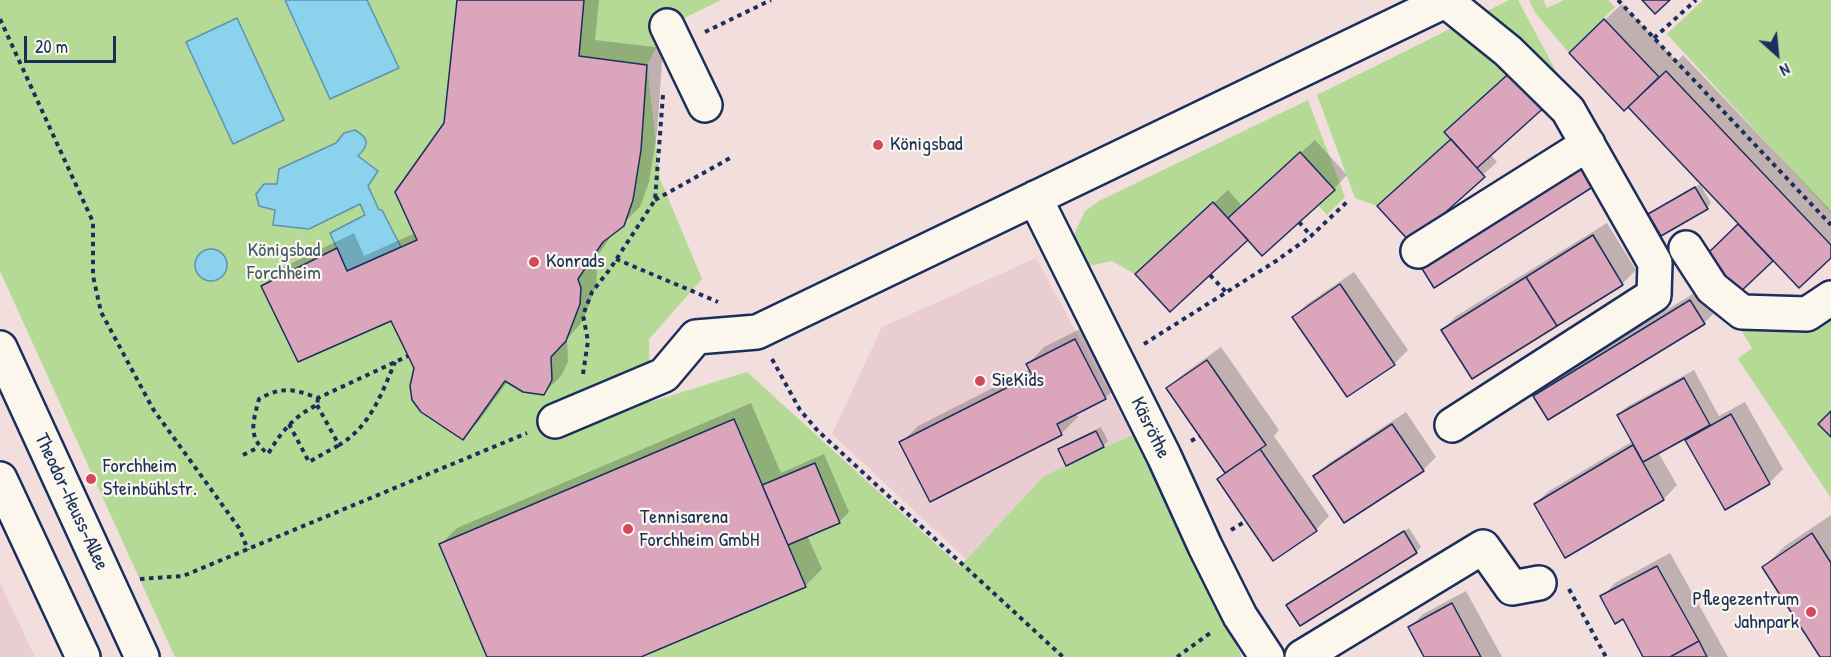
<!DOCTYPE html>
<html>
<head>
<meta charset="utf-8">
<style>
  body { margin:0 }
  #map { position:relative; width:1831px; height:657px; overflow:hidden; background:#f1dedd; font-family:"Patrick Hand",sans-serif }
  canvas { display:block }
  .north { position:absolute; left:1747px; top:24px; width:60px; height:60px; -webkit-text-stroke:4px #fbf7ec; paint-order:stroke; rotate:153deg; font-size:16px; font-weight:700; line-height:24px; text-align:center; color:#1b2f5e }
  .north::after { content:''; display:block; margin:auto; width:21px; height:27px; background:#1b2f5e; clip-path:polygon(50% 0,100% 100%,50% 72%,0 100%) }
  .scale { position:absolute; left:24px; top:36px; width:92px; height:27px; box-sizing:border-box; border:3px solid #1b2f5e; border-top:0; padding-left:8px; font-size:18px; line-height:21px; white-space:nowrap; color:#1b2f5e; -webkit-text-stroke:4px #fbf7ec; paint-order:stroke }
</style>
</head>
<body>
<div id="map">
<canvas width="1831" height="657"></canvas>
<div class="north">N</div>
<div class="scale">20 m</div>
</div>
<script>
const c = document.querySelector('canvas').getContext('2d');
c.lineJoin = 'round';
function paint(path, color) { c.fillStyle = color; c.fill(path, 'evenodd'); }
function stroke(path, color, width, dash) { c.strokeStyle = color; c.lineWidth = width; c.lineCap = dash ? 'butt' : 'round'; c.setLineDash(dash || []); c.stroke(path); }
function drawText(font, color, halo, rows, align = 'center') {
  c.font = font + ' "Patrick Hand",sans-serif'; c.lineWidth = 4.5; c.setLineDash([]); c.textBaseline = 'middle'; c.strokeStyle = halo; c.fillStyle = color; for (const [text, x, y, turn = 0] of rows) {
    c.save(); c.translate(x, y); c.rotate((+turn || 0) * Math.PI / 180); c.textAlign = isNaN(turn) ? turn : align; if (halo) c.strokeText(text, 0, 0); c.fillText(text, 0, 0); c.restore();
  }
}
const built = new Path2D(`
  M1036 258 1133 436 1104 447 1044 476 966 559 832 434 882 327Z
  M0 583 35 657H0Z`);
const green = new Path2D(`
  M0 0H721L668 26 647 65 660 179 702 279 649 339 650 402 747 372 960 566 1044 476 1104 447 1136 434 1242 657H175L0 271Z
  M1509 0H1518L1558 75 1473 18Z
  M1529 0H1543L1547 8 1564 0H1608L1615 7 1569 53 1536 14Z
  M1703 0H1831V213L1667 34Z
  M1458 25 1515 68 1451 139 1377 206 1355 198 1317 95Z
  M1308 100 1345 197 1327 215 1318 205 1300 153 1228 218 1213 203 1135 274 1112 261 1088 266 1074 234 1085 211 1099 201Z
  M1831 310V411L1818 424 1831 437V498L1738 359 1752 348 1736 322Z`);
const water = new Path2D(`
  M285 0H367L399 68 330 99Z
  M237 18 284 120 233 144 186 42Z
  M355 130C370 139 369 145 358 156L378 171 368 186 379 210H382L401 247 347 271 330 233 365 215 360 204 309 229 273 225 275 210 259 206 256 194 264 184H277L279 169 336 143 344 133Z
  M195 265a16 16 0 1 1 32 0a16 16 0 1 1-32 0Z`);
const shadow = new Path2D(`
  M459 0H599L595 40 663 48 657 132 649 182 640 207 614 232 594 261 597 271 596 286 582 322 567 339 568 362 561 376 544 393 508 381 479 421 463 438 415 368 392 319 263 286 280 269 354 233 364 256 415 233 446 124Z
  M1622 4 1677 62 1683 55 1831 211V256L1773 259 1737 293 1704 259 1740 224 1628 105 1587 36Z
  M1452 138 1490 154 1497 162 1411 241Z
  M1315 140 1347 175 1334 189 1248 238 1150 261 1228 190 1242 206Z
  M1700 184 1711 203 1707 208 1650 214Z
  M1607 223 1636 270 1623 283 1472 377 1443 330 1456 316Z
  M1354 272 1408 350 1394 364 1347 395 1294 317 1307 304Z
  M1704 287 1717 310 1704 323 1534 396 1548 383Z
  M1092 323 1122 382 1105 398 1076 413 1078 417 1062 433 930 500 901 443 918 426 1030 369 1028 364 1044 347Z
  M1221 347 1279 430 1274 436 1329 516 1316 530 1219 479 1226 472 1168 388 1182 375Z
  M1694 370 1719 416 1745 402 1783 469 1770 482 1725 508 1687 441 1695 433 1658 452 1677 485 1664 499 1566 556 1535 504 1549 491 1633 441 1618 415 1628 406Z
  M751 403 781 473 824 454 849 512 840 521 807 535 822 569 805 586 637 657H488L441 544 457 528Z
  M1406 412 1436 457 1423 470 1315 477 1329 463Z
  M1101 427 1108 441 1103 446 1067 464 1060 450 1064 445Z
  M1831 515V657H1822L1764 567 1785 546Z
  M1409 528 1421 547 1416 552 1300 624 1288 605 1293 601Z
  M1670 553 1728 657H1645L1623 617 1602 597 1615 583Z
  M1466 591 1502 657H1426L1410 627 1423 614Z`);
const building = new Path2D(`
  M457 0H584L579 56 647 65 641 150 633 200 624 226 603 242 578 279 581 288 580 304 566 341 551 357 552 380 544 395 523 392 505 381 463 440 421 412 412 400 410 386 414 368 391 321 298 362 261 286 337 248 347 271 417 240 395 192 444 123Z
  M1642 0H1670L1655 14Z
  M1604 19 1659 77 1624 111 1569 53Z
  M1515 68 1548 104 1477 168 1444 132Z
  M1666 71 1831 245V258L1799 288 1628 107Z
  M1451 139 1485 177 1411 243 1377 206Z
  M1300 152 1335 190 1262 256 1228 218Z
  M1586 162 1599 183 1434 288 1421 267Z
  M1695 187 1708 209 1661 236 1648 214Z
  M1213 202 1248 240 1170 312 1135 274Z
  M1738 224 1773 261 1737 295 1702 259Z
  M1593 235 1623 285 1557 326 1526 277Z
  M1526 277 1557 326 1472 379 1441 330Z
  M1340 284 1395 365 1347 397 1292 317Z
  M1690 300 1705 324 1548 420 1533 396Z
  M1075 339 1106 399 1057 424 1062 435 930 502 899 442 1032 375 1026 364Z
  M1207 360 1266 445 1225 473 1166 388Z
  M1684 378 1710 425 1643 462 1617 415Z
  M1831 411V437L1818 424Z
  M1731 414 1770 484 1725 510 1685 440Z
  M734 419 806 587 641 657H487L439 544Z
  M1392 424 1424 471 1344 523 1313 476Z
  M1096 431 1104 447 1066 466 1058 449Z
  M1633 445 1664 500 1565 558 1534 504Z
  M1260 449 1317 531 1273 561 1217 479Z
  M815 463 840 523 788 545 762 485Z
  M1404 531 1417 553 1300 626 1286 605Z
  M1812 533 1831 563V657H1820L1762 567Z
  M1657 566 1699 641 1670 657H1643L1623 619 1615 624 1600 596Z
  M1452 603 1481 657H1424L1408 627Z
  M1699 641 1707 657H1670Z`);
const path = new Path2D(`
  M1618 0 1831 225
  M0 19 93 222V276L101 312 153 409 239 528 248 550
  M705 32 771 0
  M1654 38 1696 0
  M655 200 732 157
  M1299 222 1311 236
  M616 259 718 302
  M1210 275 1226 292
  M1144 344 1276 261 1311 236 1349 200
  M772 359 800 410 818 431 1063 657
  M583 374 588 341 583 315 592 292 610 269 655 200 663 95
  M318 398 317 405C294 416 281 432 268 454 247 437 253 422 259 399 282 386 294 389 318 398L408 356
  M317 405 339 445C370 427 382 393 395 362
  M289 424 309 462 339 445
  M1191 441 1200 436
  M243 455 259 447
  M1231 530 1246 521
  M140 579 183 576 527 433
  M1569 589 1606 657
  M1177 657 1213 631`);
const minor = new Path2D(`
  M1446 1 1508 51 1568 110 1655 263 1654 295 1452 425
  M667 26 705 105
  M1035 198 1164 456 1205 546 1240 616 1267 657
  M1686 248 1712 288 1742 312 1807 314 1831 298
  M1418 251 1588 144
  M555 421 664 375 696 337 757 332 1447 0
  M1302 657 1483 547 1512 588 1539 583`);
const major = new Path2D(`
  M0 348 142 657
  M0 479 83 657`);
const markers = [
  [878,145,6,"#d1495b"],
  [534,262,6,"#d1495b"],
  [980,381,6,"#d1495b"],
  [91,479,6,"#d1495b"],
  [628,529,6,"#d1495b"],
  [1811,612,6,"#d1495b"]
];
const poiNames = [
  ["Königsbad",890,145],
  ["Konrads",546,262],
  ["SieKids",992,381],
  ["Forchheim",103,467],
  ["Steinbühlstr.",103,490],
  ["Tennisarena",640,518],
  ["Forchheim GmbH",640,541],
  ["Pflegezentrum",1799,600,"right"],
  ["Jahnpark",1799,623,"right"]
];
const parkNames = [
  ["Königsbad",284,251],
  ["Forchheim",284,274]
];
const streetNames = [
  ["Käsröthe",1150,428,64],
  ["Theodor-Heuss-Allee",71,502,65]
];
paint(built, '#eacdd3');
paint(green, '#b4da96');
paint(water, '#8bd3ec');
stroke(water, '#5e91b3', 1.5);
paint(shadow, '#0003');
paint(building, '#dba5bb');
stroke(building, '#1b2f5e', 1.5);
stroke(minor, '#1b2f5e', 38);
stroke(major, '#1b2f5e', 38);
stroke(path, '#1b2f5e', 4, [4.5, 4.5]);
stroke(minor, '#fbf7ec', 33);
stroke(major, '#fbf7ec', 33);
for (const [x, y, r, color] of markers) { const dot = new Path2D(); dot.arc(x, y, r, 0, 2 * Math.PI); c.fillStyle = color; c.fill(dot); stroke(dot, '#fbf7ec', 2); }
drawText('20px', '#1b2f5e', '#fbf7ec', poiNames, 'left');
drawText('20px', '#415a6c', '#fbf7ec', parkNames);
drawText('20px', '#1b2f5e', '#fbf7ec', streetNames);
</script>
</body>
</html>
